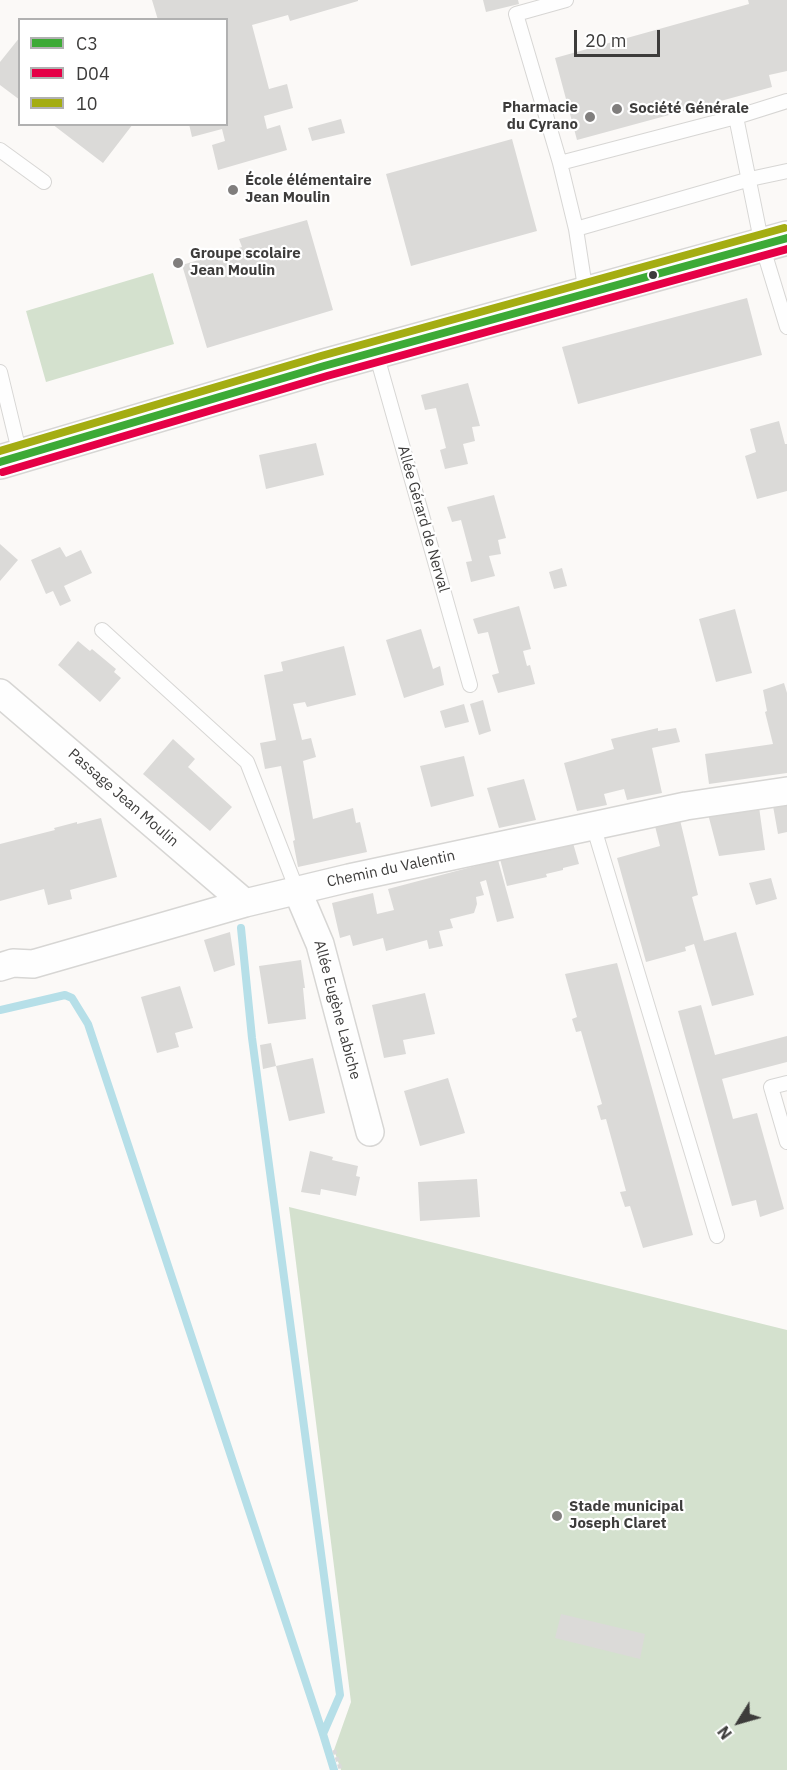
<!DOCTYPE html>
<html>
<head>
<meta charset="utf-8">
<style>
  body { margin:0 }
  #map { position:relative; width:787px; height:1770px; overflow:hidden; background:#fbf9f7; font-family:"IBM Plex Sans",sans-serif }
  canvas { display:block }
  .legend { position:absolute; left:18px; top:18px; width:210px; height:108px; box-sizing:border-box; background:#fff; border:2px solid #b1b1b1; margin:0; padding:8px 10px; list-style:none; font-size:18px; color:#3d3c3b }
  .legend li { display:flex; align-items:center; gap:12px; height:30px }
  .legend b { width:30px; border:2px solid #b1b1b1 }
  .north { position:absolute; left:709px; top:1692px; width:60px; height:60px; -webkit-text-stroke:4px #fff; paint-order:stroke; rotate:233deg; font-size:16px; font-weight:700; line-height:24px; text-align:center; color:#3d3c3b }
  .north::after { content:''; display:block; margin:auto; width:21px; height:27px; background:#3d3c3b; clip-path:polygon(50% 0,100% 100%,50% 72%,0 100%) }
  .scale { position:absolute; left:574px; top:30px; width:86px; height:27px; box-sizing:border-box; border:3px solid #3d3c3b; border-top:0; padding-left:8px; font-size:18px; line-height:21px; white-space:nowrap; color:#3d3c3b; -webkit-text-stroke:4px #fff; paint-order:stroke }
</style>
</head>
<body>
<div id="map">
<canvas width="787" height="1770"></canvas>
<ul class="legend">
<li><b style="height:8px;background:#3daa36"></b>C3</li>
<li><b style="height:8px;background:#e50046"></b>D04</li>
<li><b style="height:8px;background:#a4ad12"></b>10</li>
</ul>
<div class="north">N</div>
<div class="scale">20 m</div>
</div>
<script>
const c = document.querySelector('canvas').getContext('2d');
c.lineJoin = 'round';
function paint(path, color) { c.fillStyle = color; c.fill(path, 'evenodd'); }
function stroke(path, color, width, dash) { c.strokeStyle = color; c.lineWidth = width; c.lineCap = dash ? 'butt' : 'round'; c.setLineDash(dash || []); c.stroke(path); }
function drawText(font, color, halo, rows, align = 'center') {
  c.font = font + ' "IBM Plex Sans",sans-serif'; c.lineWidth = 4.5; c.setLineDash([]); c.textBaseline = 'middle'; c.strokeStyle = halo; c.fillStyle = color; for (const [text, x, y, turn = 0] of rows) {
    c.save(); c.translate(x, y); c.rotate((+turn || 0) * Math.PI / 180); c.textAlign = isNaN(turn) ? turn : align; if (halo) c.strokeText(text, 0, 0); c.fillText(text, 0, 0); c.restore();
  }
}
const green = new Path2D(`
  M153 273 174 344 46 382 26 311Z
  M289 1207 787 1330V1770H341L334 1750 351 1702Z`);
const stream = new Path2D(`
  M241 928 252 1038 340 1695 323 1734
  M0 1010 65 995 72 998 88 1024 323 1734 334 1770`);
const building = new Path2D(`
  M152 0H358V1L290 21 288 15 252 25 269 89 287 84 293 108 264 116 267 129 280 125 287 150 218 170 212 145 225 141 222 129 192 137 189 124H226V20H158Z
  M483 0H518L519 4 486 12Z
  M748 0H787V71L769 75 772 87 577 140 555 58 749 4Z
  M20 37V100L0 85V62Z
  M341 119 345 133 312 141 308 128Z
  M52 124H133L103 163Z
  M512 139 537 231 411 266 386 174Z
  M307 220 333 310 207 348 182 265 242 247 239 239Z
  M747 298 762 355 578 404 562 347Z
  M468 383 480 426 472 427 475 441 463 444 468 464 445 469 440 450 446 448 436 408 425 410 421 395Z
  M779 421 785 444H787V491L757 499 745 456 756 452 750 429Z
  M316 443 324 475 266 489 259 455Z
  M494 495 506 538 498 540 501 554 489 556 495 576 471 582 466 562 472 561 461 520 452 522 447 507Z
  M0 544 18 560 0 581Z
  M60 547 66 557 81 550 92 573 64 586 71 601 60 606 53 591 46 594 31 560Z
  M562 568 567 586 554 589 549 572Z
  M519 606 531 649 523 651 527 666 530 665 535 684 498 693 492 675 499 673 488 632 478 634 473 619Z
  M735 609 752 673 716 682 699 619Z
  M421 629 433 669 440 666 444 685 404 698 386 640Z
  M78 641 90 651 92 649 116 669 114 672 121 678 100 702 58 665Z
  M344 646 356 695 307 707 305 702 293 704 302 740 311 738 316 757 303 761 313 819 353 808 356 823 360 822 367 852 298 867 293 841 295 840 281 766 265 769 260 743 276 740 264 675 283 671 281 662Z
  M784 683 787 693V773L709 784 705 754 773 744 765 712 767 711 763 690Z
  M483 700 491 731 479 735 470 704Z
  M464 704 469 722 445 728 440 711Z
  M658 728V731L676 728 680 742 652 748 662 793 627 800 624 789 604 794 607 805 577 811 564 763 614 749 611 739Z
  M173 739 195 759 188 767 232 807 210 831 143 774Z
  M464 756 474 796 431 807 420 766Z
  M524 779 536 820 499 828 487 788Z
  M787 804V832L778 834 773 806Z
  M759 807 765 850 719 856 708 814Z
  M101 818 117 877 70 890 72 899 48 905 44 889 0 901V844L55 830 54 828 77 822V824Z
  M680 820 698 895 692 897 704 941 736 932 754 995 712 1006 694 944 685 947 686 951 646 962 617 858 660 846 655 826Z
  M573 843 579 864 563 868V870L546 874 547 877 507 886 500 859Z
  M498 860 514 918 497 922 486 880 480 882 484 895 476 897 477 904 474 913 450 919 453 928 439 931 443 946 429 949 427 940 386 951 383 938 353 946 350 935 340 938 332 903 373 893 377 914 394 910 388 889Z
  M771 878 777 899 756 905 749 883Z
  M230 932 235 965 214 972 204 940Z
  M301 960 305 988H303L306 1019 268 1024 259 966Z
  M617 963 693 1235 643 1248 630 1206 625 1207 620 1192 626 1191 606 1119 601 1120 597 1106 602 1104 581 1031 576 1032 572 1019 577 1017 565 974Z
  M180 986 193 1028 175 1033 179 1047 157 1053 141 997Z
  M425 993 435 1034 403 1040 406 1054 384 1058 372 1005Z
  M701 1005 715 1055 787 1036V1062L722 1079 733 1119 757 1113 784 1209 760 1217 756 1200 732 1206 678 1011Z
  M271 1043 276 1066 313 1058 325 1113 289 1121 276 1066 263 1069 260 1045Z
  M448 1078 465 1133 420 1146 404 1091Z
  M310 1151 333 1157 332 1160 358 1166 356 1176 360 1177 356 1196 321 1189 320 1195 301 1192Z
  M477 1179 480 1217 420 1221 418 1182Z
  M561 1614 645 1634 640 1659 555 1638Z`);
const path = new Path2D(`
  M334 1750 341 1770`);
const lane = new Path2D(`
  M566 0 516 14 560 163 576 229 586 294
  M736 117 762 245 787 327
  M0 150 44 182
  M560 163 736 117 787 101
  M576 229 750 179 787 171
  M376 353 470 685
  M0 372 20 455
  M102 630 247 762 297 890
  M593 825 717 1236
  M787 1083 771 1087 787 1142`);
const street = new Path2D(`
  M0 693 245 903
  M297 890 320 944 370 1132
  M0 967 13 963 33 964 245 903 349 878 686 806 787 791`);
const secondary = new Path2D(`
  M0 462 324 366 787 238`);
const bus1 = new Path2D(`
  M0 462 324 366 787 238`);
const bus2 = new Path2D(`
  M3 472 327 376 787 249`);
const bus3 = new Path2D(`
  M0 451 321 356 784 228`);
const markers = [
  [617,109,6,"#807e7d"],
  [590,117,6,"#807e7d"],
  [233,190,6,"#807e7d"],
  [178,263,6,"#807e7d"],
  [653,275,5,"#3d3c3b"],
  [557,1516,6,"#807e7d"]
];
const poiNames = [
  ["Pharmacie",578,108,"right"],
  ["du Cyrano",578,125,"right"],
  ["Société Générale",629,109],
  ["École élémentaire",245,181],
  ["Jean Moulin",245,198],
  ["Groupe scolaire",190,254],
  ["Jean Moulin",190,271],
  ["Stade municipal",569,1507],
  ["Joseph Claret",569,1524]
];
const streetNames = [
  ["Allée Gérard de Nerval",423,519,74],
  ["Passage Jean Moulin",123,798,41],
  ["Chemin du Valentin",391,869,-12],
  ["Allée Eugène Labiche",337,1010,75]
];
paint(green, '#d4e1ce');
stroke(stream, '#b6dfe8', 8);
paint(building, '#dbdad8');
stroke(lane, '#d7d6d4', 16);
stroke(street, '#d7d6d4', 30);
stroke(secondary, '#d7d6d4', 36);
stroke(path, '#dadada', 4, [4.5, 3]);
stroke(lane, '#fefefe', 14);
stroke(street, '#fefefe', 27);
stroke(secondary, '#fefefe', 33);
stroke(bus1, '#3daa36', 8);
stroke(bus2, '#e50046', 8);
stroke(bus3, '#a4ad12', 8);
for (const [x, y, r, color] of markers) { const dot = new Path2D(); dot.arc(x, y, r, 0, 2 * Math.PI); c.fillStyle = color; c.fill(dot); stroke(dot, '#fff', 2); }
drawText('bold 15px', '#3d3c3b', '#fff', poiNames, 'left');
drawText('15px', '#3d3c3b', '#fff', streetNames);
</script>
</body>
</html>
